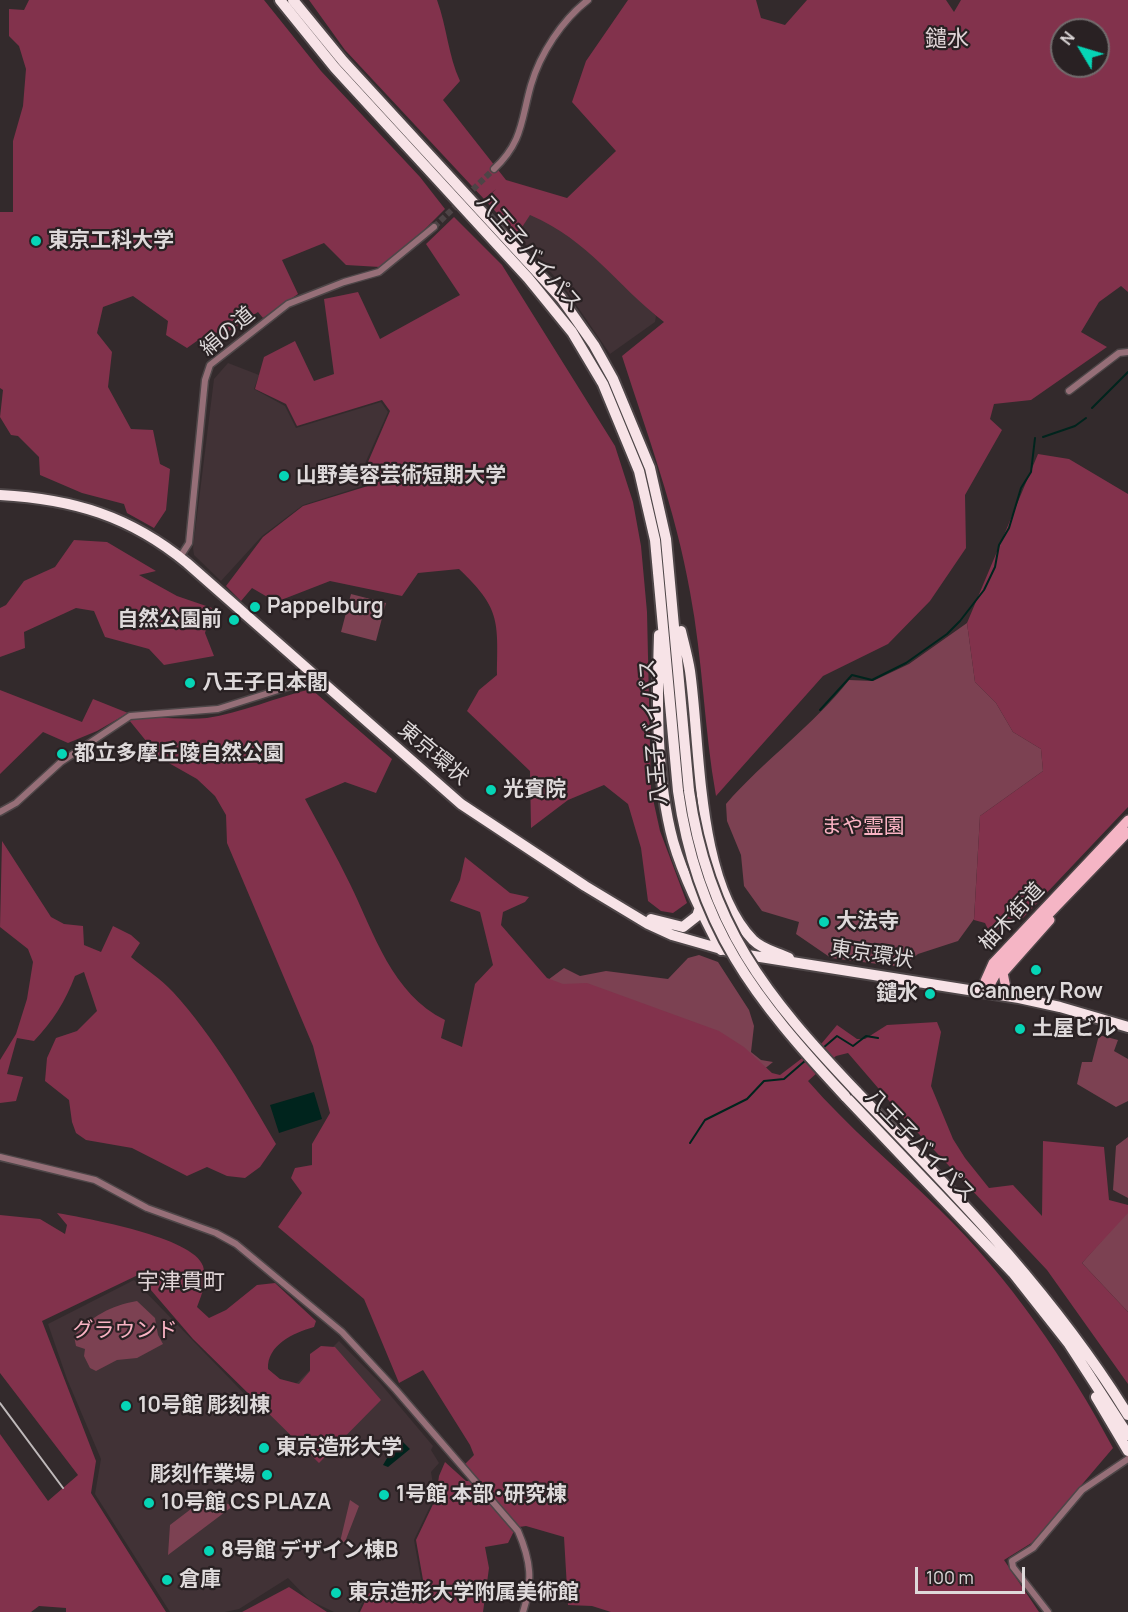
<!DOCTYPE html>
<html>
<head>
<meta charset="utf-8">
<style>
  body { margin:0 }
  #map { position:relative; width:1128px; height:1612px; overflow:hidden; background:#332a2c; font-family:Manrope,sans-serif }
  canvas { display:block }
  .north { position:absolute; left:1050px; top:18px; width:60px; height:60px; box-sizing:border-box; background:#292123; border:2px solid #716b6c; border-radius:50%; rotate:308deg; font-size:16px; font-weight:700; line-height:24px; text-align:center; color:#ded9da }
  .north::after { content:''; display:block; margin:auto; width:21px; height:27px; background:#06d5b6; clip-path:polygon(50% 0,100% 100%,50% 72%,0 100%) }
  .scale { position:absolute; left:915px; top:1567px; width:110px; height:27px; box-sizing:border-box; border:3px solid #ded9da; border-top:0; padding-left:8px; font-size:18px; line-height:21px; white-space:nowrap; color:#ded9da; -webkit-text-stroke:4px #292123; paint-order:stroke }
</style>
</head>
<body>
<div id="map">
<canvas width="1128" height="1612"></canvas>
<div class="north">N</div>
<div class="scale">100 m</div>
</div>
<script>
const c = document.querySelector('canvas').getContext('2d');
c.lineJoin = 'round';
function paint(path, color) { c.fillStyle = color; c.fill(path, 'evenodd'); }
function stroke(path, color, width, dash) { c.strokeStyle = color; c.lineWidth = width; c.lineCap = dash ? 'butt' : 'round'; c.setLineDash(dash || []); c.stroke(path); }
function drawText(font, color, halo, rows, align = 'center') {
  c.font = font + ' Manrope,"Noto Sans JP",sans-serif'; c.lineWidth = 4.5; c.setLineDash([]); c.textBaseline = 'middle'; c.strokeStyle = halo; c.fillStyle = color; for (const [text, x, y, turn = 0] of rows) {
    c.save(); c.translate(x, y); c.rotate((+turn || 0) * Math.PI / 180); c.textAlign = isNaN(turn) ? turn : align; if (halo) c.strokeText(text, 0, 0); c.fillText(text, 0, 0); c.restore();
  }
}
const built = new Path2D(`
  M530 214 557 226 586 248 656 316 655 322 610 354 564 287 517 235Z
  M228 363 259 375 254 389 285 406 296 428 381 402 388 412 363 468 369 484 303 505 262 536 221 581 194 555 193 548 214 379Z
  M134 1280 265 1415 339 1341 380 1383 433 1446 431 1450 439 1463 431 1472 435 1496 414 1540 424 1596 420 1602 368 1591 358 1612H334L309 1600 288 1578 239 1609 225 1612H170L95 1494 101 1459 67 1379 48 1324Z`);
const green = new Path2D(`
  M351 594 386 603 376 641 341 632Z
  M967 623 975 682 996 703 1013 732 1041 749 1043 771 980 816 974 919 958 941 918 954 902 967 831 958 796 934 799 922 762 911 744 886 741 855 727 821 726 804C764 760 813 726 849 680L873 681 909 664Z
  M699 955 718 962 749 1010 754 1026 751 1052 761 1060 773 1062 742 1087 525 997 564 968 580 976 606 971 668 979 688 958Z
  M1099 1035 1118 1040 1114 1051 1128 1059V1101L1116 1107 1077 1084 1082 1062H1092Z
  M1128 1137V1198L1113 1190 1116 1146Z
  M1126 1213H1128V1312L1082 1263Z
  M137 1301 155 1318 158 1335 163 1344 137 1358 117 1360 96 1371 90 1368 84 1356 85 1349 76 1346 74 1336C92 1316 110 1306 137 1301Z
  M208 1496 233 1506 168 1555 170 1525Z
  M350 1500 359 1506 345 1542H340Z`);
const forest = new Path2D(`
  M29 0H264L321 71 420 177 445 209 408 246 380 267 346 265 324 243 282 260 298 294 263 318 258 312 223 335 211 331 187 348 166 335 168 321 133 296 103 307 97 333 112 352 108 387 131 429 153 430 160 464 170 469 166 510 154 528 127 513 124 504 82 493 40 475 39 457 18 436 11 435 0 417 3 390 0 388V212H13V141L23 106 26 69 19 46 9 36V9L24 10Z
  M309 0H437C447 27 448 55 460 81L443 100 506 180 567 198 616 151 572 102 586 61 628 0H756L761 18 785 25 807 0H946L954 12 961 0H1128V292L1121 286 1099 302 1081 332 1107 347 1031 400 994 404 990 419 1002 430 965 495 966 548 930 601 888 644 823 676 716 796C704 729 703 660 690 592 676 511 647 434 622 356L664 322C615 284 590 241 530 215L517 235 485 200 496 189 484 199 345 50ZM1062 30H1098V66H1062Z
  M454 217 502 265 615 446 633 502 641 546 647 612 651 790 660 831 687 903 673 913 661 911 648 901 641 848 628 804 604 785 568 800 531 828 530 771 467 711 479 690 497 675C498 620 500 608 459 569L418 573 402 596 330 581 276 602 252 588 241 601 226 586 263 537 303 506 371 485 365 469 390 411 382 400 297 426 286 404 255 389 264 357 295 341 314 381 334 374 324 299 358 292 380 339 460 295 426 244Z
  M1038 454 1069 459 1128 494V807L1021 920H1015L990 933 985 923 974 920 980 816 1043 771 1041 749 1013 732 996 703 975 682 967 623Z
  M74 540 107 542 156 571 139 575 177 596 212 608 205 633 214 656 164 665 149 649 105 637 94 611 76 608 24 632 25 648 0 657V608L6 605 24 581 55 567Z
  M311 689 392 759 376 793 345 782 305 799C320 827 336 855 350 884 374 933 392 994 445 1020L441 1038 462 1047 475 984 493 965 480 912 450 901 460 880 465 857 510 893 529 897 525 902 503 912 501 925 547 978 563 984 587 983 719 1031 744 1047 772 1073 780 1075 822 1043 837 1025 857 1039H865L887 1025 937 1022 941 1032 931 1086 953 1139 965 1158 989 1188 1013 1185 1042 1216 1043 1141 1104 1147 1109 1200 1128 1205V1213L1082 1263 1128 1312V1384L1047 1270 903 1117 848 1053 836 1056 808 1081C848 1127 895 1166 939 1209 1009 1277 1067 1362 1113 1448L1033 1542 1004 1560 1039 1612H611L592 1606 568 1605 564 1537 526 1526 519 1527 465 1464 474 1455 470 1445 423 1370 399 1383 364 1299 278 1227 302 1193 291 1178 295 1168 312 1165V1144L330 1113 313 1046 227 843 226 815 215 796 197 779 160 758 129 720C155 714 181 721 207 718 240 713 278 697 311 689Z
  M0 690 82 722 93 699 128 713 97 731 68 743 43 732 0 774Z
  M2 841 51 917 64 924 83 926 84 945 101 952 113 926 131 935 140 943 131 957C144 968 161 979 173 992 214 1037 246 1092 276 1144L260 1167 245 1178 227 1176 207 1167 187 1176 132 1148 86 1140 76 1133 72 1122 69 1100 45 1081 47 1058 56 1038 77 1031 97 1011 84 972 75 976C65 1002 53 1021 34 1041L17 1038 7 1074 23 1077 16 1101 0 1103V1060L16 1034 27 999 33 962 28 949 0 927Z
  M57 1213C85 1218 194 1237 203 1266 208 1282 202 1293 197 1307L209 1318 226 1310 257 1285 275 1283 316 1321 314 1327C293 1333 267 1345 268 1369L280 1379 299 1384 310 1371V1354L321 1346 335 1347 381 1400 319 1463 193 1339 138 1275 42 1321 96 1461 91 1493 166 1612H66V1608L39 1606 31 1612H0V1434L48 1501 78 1475 0 1373V1215L40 1219 65 1234 67 1225Z
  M445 1462 466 1481H471L514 1531 508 1543 485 1547 489 1568 483 1612H360L369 1593 421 1604 426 1597 416 1540 436 1498 439 1476Z
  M289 1587 327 1612H242Z`);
const water = new Path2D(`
  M314 1092 322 1119 279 1133 270 1105Z
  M399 1438 410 1449 388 1467 383 1465Z`);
const stream = new Path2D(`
  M1092 408 1128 372
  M1043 437 1075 426 1086 418
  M820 710 852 675 872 680 906 663 947 634 960 621 984 590 995 567 999 545 1009 528 1021 488 1031 472 1035 438
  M823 1048 837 1036 853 1046 866 1036 878 1038
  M690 1143 705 1120 747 1099 764 1081 784 1079 806 1060`);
const streetTunnel = new Path2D(`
  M434 227 494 169`);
const street = new Path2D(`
  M494 169C523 142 521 120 531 85 540 54 562 20 588 0
  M1069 391 1119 353 1128 352
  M180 557 189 543 205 380 210 365 288 304 344 282 379 272 434 227
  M0 812 16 803 61 762 130 716 218 709 294 685 310 674
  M0 1157 95 1180 147 1208 216 1233 236 1244 342 1332 396 1390 518 1531C531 1561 533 1581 523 1612
  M1048 1612 1013 1567 1012 1561 1033 1548 1082 1490 1128 1459`);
const primary = new Path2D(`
  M987 990 1002 963 1128 832
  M986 992 985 981 993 963 1128 820
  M1017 997 1006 988 1003 973 1050 920`);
const highway = new Path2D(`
  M280 0 335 68 528 278 572 332 603 384 639 471 655 540 678 791
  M293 0 343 61 561 298 594 345 613 379 650 468 666 539 689 791
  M0 495C73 499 130 516 187 563L461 804 585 886 648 924 672 935 735 953 1019 998 1060 1007 1128 1027
  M681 631C684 644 688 658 690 671 701 749 696 881 753 940 763 950 777 952 789 958
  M659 635C657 699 656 779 673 841 684 879 703 915 721 950
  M651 919 683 927 697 916 700 907
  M856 1091C955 1194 1052 1292 1128 1415
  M845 1096 1013 1273 1069 1344 1128 1435
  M1096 1397 1128 1451`);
const rail = new Path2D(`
  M0 1403 63 1488`);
const highwayBridge = new Path2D(`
  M678 791C697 927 755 999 845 1096
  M689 791C708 925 766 996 856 1091`);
const markers = [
  [36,241,6,"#06d5b6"],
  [284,476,6,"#06d5b6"],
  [255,607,6,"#06d5b6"],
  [234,620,6,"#06d5b6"],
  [190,683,6,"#06d5b6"],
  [62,754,6,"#06d5b6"],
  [491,790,6,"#06d5b6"],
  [824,922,6,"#06d5b6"],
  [1036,970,6,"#06d5b6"],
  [930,994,6,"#06d5b6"],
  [1020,1029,6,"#06d5b6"],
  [126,1406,6,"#06d5b6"],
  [264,1448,6,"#06d5b6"],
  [267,1475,6,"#06d5b6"],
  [384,1495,6,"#06d5b6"],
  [149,1503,6,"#06d5b6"],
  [209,1551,6,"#06d5b6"],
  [167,1580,6,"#06d5b6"],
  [336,1593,6,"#06d5b6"]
];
const poiNames = [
  ["東京工科大学",48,241],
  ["山野美容芸術短期大学",296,476],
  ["Pappelburg",267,607],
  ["自然公園前",222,620,"right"],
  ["八王子日本閣",202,683],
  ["都立多摩丘陵自然公園",74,754],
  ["光賓院",503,790],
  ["大法寺",836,922],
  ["Cannery Row",1036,992,"center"],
  ["鑓水",918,994,"right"],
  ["土屋ビル",1032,1029],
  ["10号館 彫刻棟",138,1406],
  ["東京造形大学",276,1448],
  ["彫刻作業場",255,1475,"right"],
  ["1号館 本部･研究棟",396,1495],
  ["10号館 CS PLAZA",161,1503],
  ["8号館 デザイン棟B",221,1551],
  ["倉庫",179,1580],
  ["東京造形大学附属美術館",348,1593]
];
const streetNames = [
  ["八王子バイパス",529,253,49],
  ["絹の道",228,332,-40],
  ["八王子バイパス",654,732,-95],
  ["東京環状",433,754,40],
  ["柚木街道",1012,917,-47],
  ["東京環状",872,955,9],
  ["八王子バイパス",920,1146,46]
];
const parkNames = [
  ["まや霊園",863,827],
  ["グラウンド",125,1331]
];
const neighbourhoodNames = [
  ["鑓水",947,40],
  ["宇津貫町",181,1283]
];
paint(built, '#413236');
paint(green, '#7c4152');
paint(forest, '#82324c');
paint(water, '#00241d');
stroke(stream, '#00241d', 2);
stroke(streetTunnel, '#4d4446', 6, [6, 3]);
stroke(street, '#4e4648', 9);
stroke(primary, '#4e4648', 12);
stroke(highway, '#4e4648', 14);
stroke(street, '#966f78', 6);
stroke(primary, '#f5b5c5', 9);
stroke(highway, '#f7e3e7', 10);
stroke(rail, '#bfb9ba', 2);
stroke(highwayBridge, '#4e4648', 14, []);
stroke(highwayBridge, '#f7e3e7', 10);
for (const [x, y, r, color] of markers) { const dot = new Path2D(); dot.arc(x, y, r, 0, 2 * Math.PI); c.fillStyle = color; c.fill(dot); stroke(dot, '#292123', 2); }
drawText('bold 21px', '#ded9da', '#292123', poiNames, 'left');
drawText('21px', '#ded9da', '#292123', streetNames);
drawText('21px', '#fab3c4', '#292123', parkNames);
drawText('22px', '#e0d5d7', '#292123', neighbourhoodNames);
</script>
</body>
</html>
